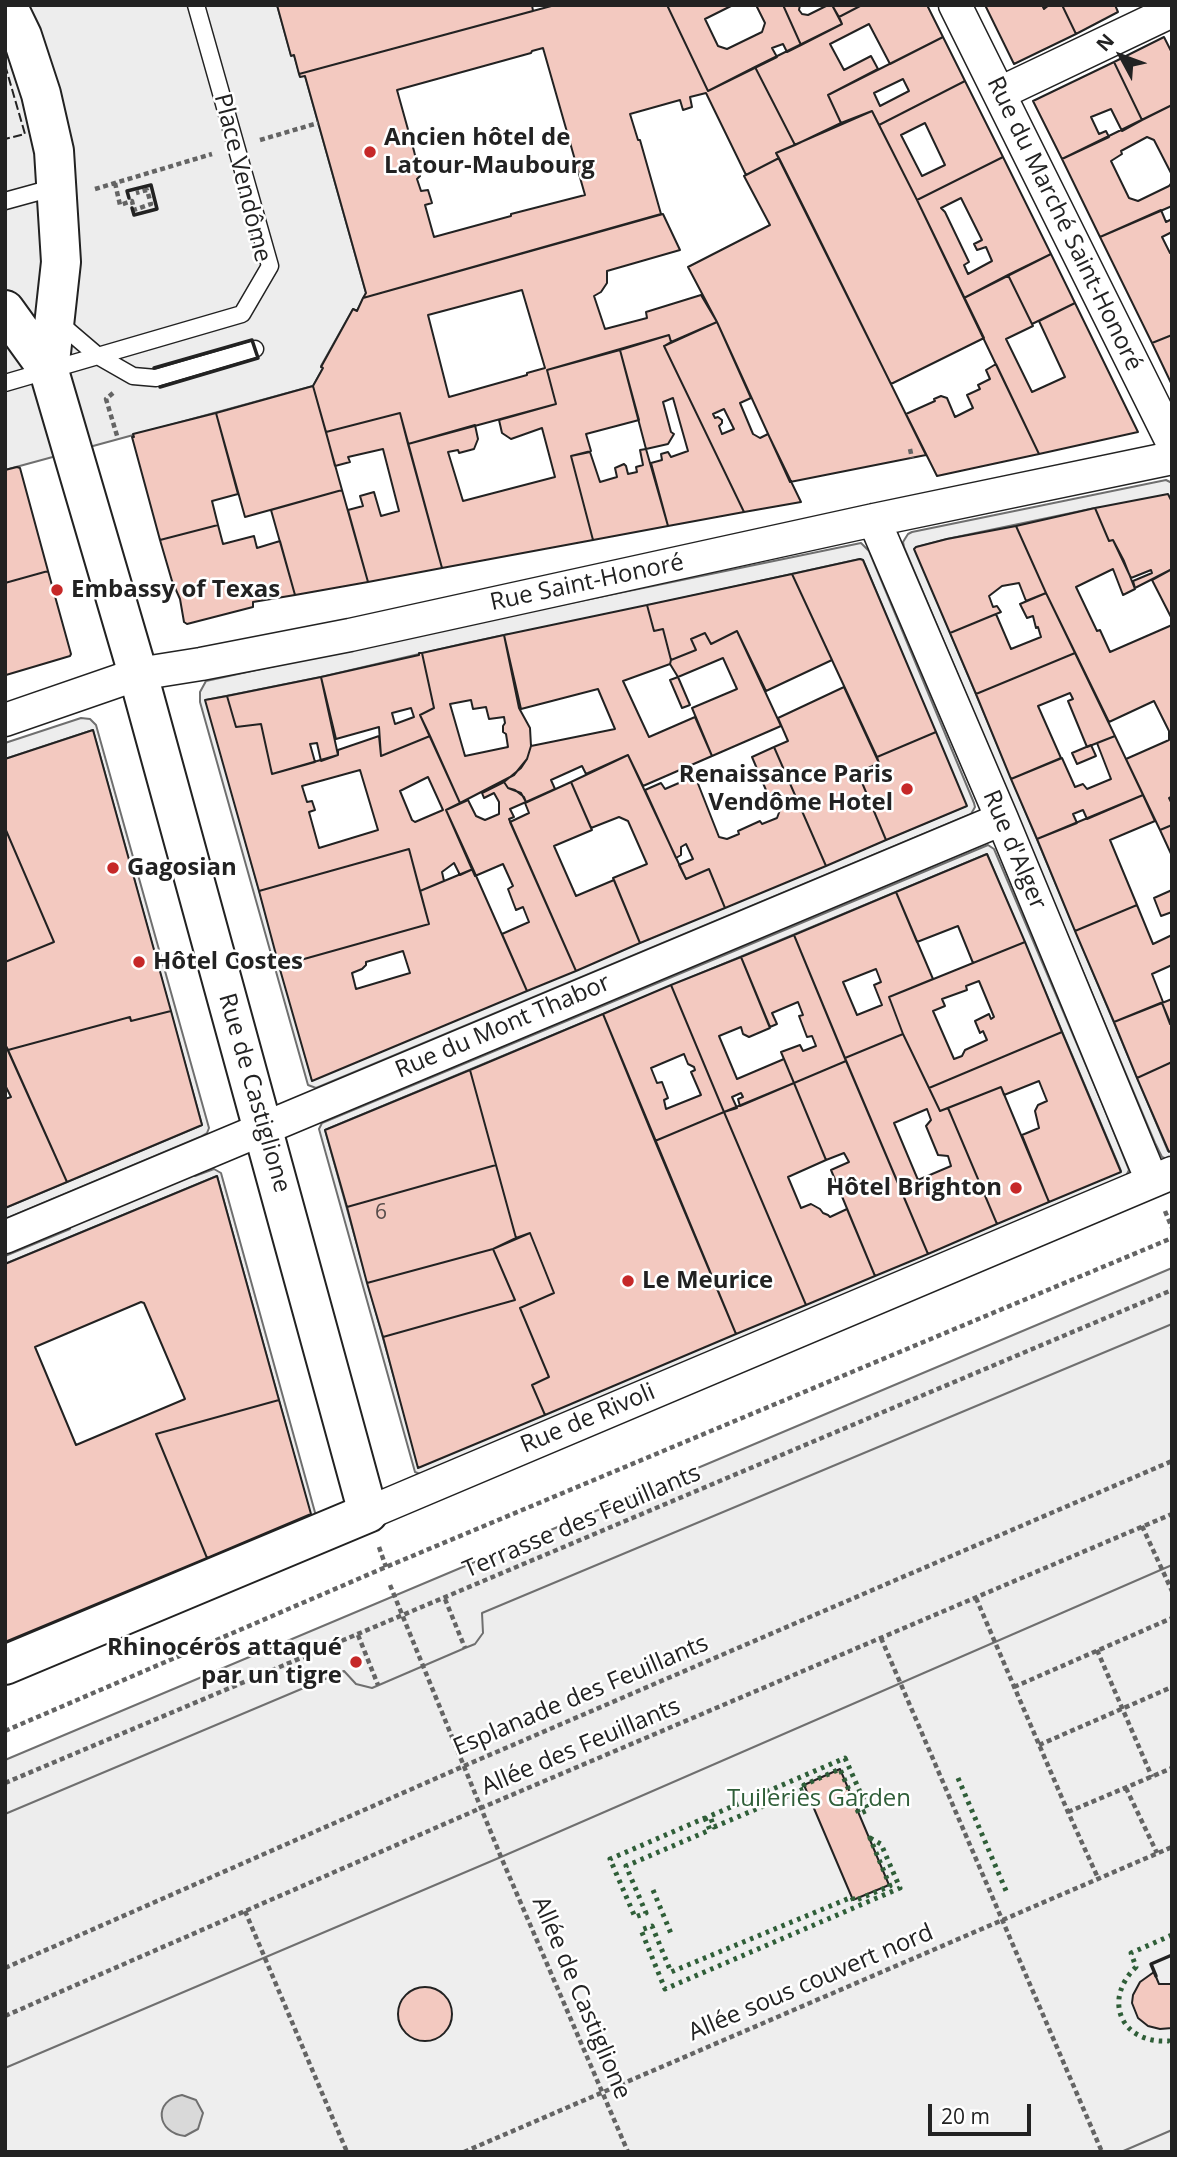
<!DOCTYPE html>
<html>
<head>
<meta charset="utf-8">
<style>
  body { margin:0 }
  #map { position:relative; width:1177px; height:2157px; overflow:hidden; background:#fff; font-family:"Open Sans",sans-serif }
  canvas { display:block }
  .frame { position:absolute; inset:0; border:7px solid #222; pointer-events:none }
  .north { position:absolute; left:1086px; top:21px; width:70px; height:70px; -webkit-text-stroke:5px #fff; paint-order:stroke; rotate:311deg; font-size:19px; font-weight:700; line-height:28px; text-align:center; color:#222 }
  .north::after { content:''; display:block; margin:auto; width:24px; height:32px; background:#222; clip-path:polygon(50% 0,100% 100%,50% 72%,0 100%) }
  .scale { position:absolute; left:928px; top:2104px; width:103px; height:32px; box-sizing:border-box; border:4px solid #222; border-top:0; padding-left:9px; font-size:21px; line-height:24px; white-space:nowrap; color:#222; -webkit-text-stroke:5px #fff; paint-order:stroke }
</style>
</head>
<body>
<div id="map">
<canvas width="1177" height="2157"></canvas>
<div class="frame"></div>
<div class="north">N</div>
<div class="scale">20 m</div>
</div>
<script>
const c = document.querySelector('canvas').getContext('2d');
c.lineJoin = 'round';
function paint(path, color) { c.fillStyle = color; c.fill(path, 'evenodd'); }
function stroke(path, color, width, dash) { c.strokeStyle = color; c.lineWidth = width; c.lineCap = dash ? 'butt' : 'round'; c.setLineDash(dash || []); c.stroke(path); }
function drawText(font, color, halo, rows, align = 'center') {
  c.font = font + ' "Open Sans",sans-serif'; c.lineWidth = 5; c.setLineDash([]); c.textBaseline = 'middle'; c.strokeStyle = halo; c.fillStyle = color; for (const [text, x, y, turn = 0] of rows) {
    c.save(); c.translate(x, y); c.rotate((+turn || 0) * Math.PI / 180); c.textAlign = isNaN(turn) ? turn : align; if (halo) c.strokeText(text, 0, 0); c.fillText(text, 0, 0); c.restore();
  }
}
const green = new Path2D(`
  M1172 1268V2152H5V1760Z`);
const parking = new Path2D(`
  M5 5H277L291 55H294L300 76H305L366 293 357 311 353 309 321 366 323 368 313 386 5 470Z
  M1166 480 1172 483V502L1095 508 947 539 917 547 915 549 1168 1151 1172 1150V1157L1167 1159 1162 1157 1155 1143 904 547 903 542 908 534 912 532Z
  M861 543 869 551 974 803 975 807 971 814 340 1078 316 1088 308 1085 200 702V692L206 681 430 632ZM860 559 863 560 966 806 312 1080 206 700 321 677 462 644 509 634V636Z
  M81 718 90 719 96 725 209 1128 207 1133 200 1137 5 1219V1208L202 1125 93 730 5 759V743Z
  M988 845 994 849 1102 1103 1129 1170 1126 1176 420 1474 415 1472 319 1129 322 1123ZM987 854 1121 1171 419 1467 325 1130Z
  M187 1169 195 1176 214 1169 221 1173 316 1516 5 1649V1642L310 1513 217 1176 5 1264V1256L70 1229 71 1218Z
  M1172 1324V1565L501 1857 5 2068V1814L344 1671 356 1684 372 1688 465 1648 475 1644 483 1633 482 1613Z
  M1172 2130V2152H1121Z`);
const water = new Path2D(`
  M182 2095 196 2100 203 2113 198 2129 185 2136C156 2133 153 2100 182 2095Z`);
const building = new Path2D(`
  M277 5H532L533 11 299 74 294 55 291 56Z
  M555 5H667L708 91 755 67 795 145 776 153 779 158 746 175 706 93 690 97 692 107 683 110 680 100 630 114 638 140H640L661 214 363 298 366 293 305 76 300 77 299 74ZM543 48 585 195 511 214V216L434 237 425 205 432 203 428 190 421 191 417 179 420 176 414 151 397 90 531 53 532 51Z
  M667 5H733L705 19 718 46 727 49 762 32 765 23 756 5H783L801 45 787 52 783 44 772 48 777 57 708 91Z
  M783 5H800L799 10 802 14 808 15 828 5H832L842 24 801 45Z
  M832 5H862L839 17Z
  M862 5H927L943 37 890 64 869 24 830 44 844 70 871 56 878 69 828 95 841 123 795 145 755 67 842 24 839 17Z
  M985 5H1042L1044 9 1049 5H1062L1076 34 1014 64Z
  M1062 5H1115L1118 12 1076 34Z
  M943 37 965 81 879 125 872 111 841 123 828 95ZM903 79 909 91 880 106 874 93Z
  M1164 37 1172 53V105L1142 120 1114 62Z
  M1114 62 1142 120 1122 131 1111 109 1091 117 1099 134 1106 131 1109 137 1062 159 1033 101Z
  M965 81 1003 157 917 200 879 125ZM925 123 945 165 922 176 901 135Z
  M1172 105V175L1154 140 1147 137 1121 151 1122 154 1111 161 1129 198 1138 201 1169 186 1172 182V206L1100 237 1062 159Z
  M872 111 917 200 984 338 891 384 776 153Z
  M1003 157 1051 254 964 298 917 200ZM961 198 982 240 974 244 977 250 986 247 992 261 968 274 964 265 969 262 945 212 941 208Z
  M779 158 807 214 926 455 790 482 717 322 688 267 770 225 744 176Z
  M1161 210 1166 222 1172 219V232L1162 237 1170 253 1172 252V335L1152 343 1100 237Z
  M663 214 680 250 607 271V283L601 292 594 296 605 329 647 318 646 312 701 295 717 322 671 342 669 335 547 370 556 404 408 444 400 413 326 432 313 386 323 368 321 367 353 309 357 311 363 298ZM522 290 545 368 527 373V375L449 397 428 315Z
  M1051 254 1075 303 1032 324 1008 275Z
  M1008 275 1033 326 1006 339 1032 392 1065 377 1039 321 1075 303 1138 432 1039 454 964 298Z
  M717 322 751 398 740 403 753 434 760 438 768 434 801 502 744 512 664 346ZM724 409 734 429 722 434 719 426 722 423V420L718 417 715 418 713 414Z
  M669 335 671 342 664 346 744 512 668 526 651 463 662 460 661 454 668 452 671 457 688 451 673 398 663 402 671 432 674 434 668 444 646 449 620 350Z
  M1172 335V385L1152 343Z
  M620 350 639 420 586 434 591 451 571 456 593 540 442 568 408 444 475 425 478 439 474 449 459 453 458 450 448 452 463 501 555 477 542 428 511 439 502 433 499 420 556 404 547 370Z
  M996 364 1039 454 937 476 906 414 935 401 934 399 941 396 947 398 955 417 973 408 967 395 980 389 978 385 990 379 986 370Z
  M313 386 342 490 245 517 216 413Z
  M216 413 238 494 212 501 218 525 160 540 132 437H134L133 434Z
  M400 413 442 568 368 582 348 510 363 506 360 496 374 492 381 516 399 511 383 449 348 457 350 462 335 466 326 432Z
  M646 449 668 526 593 540 571 456 590 452 600 482 617 477 615 468 624 464 626 466 628 474 637 472 636 467 643 465 640 450Z
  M17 467 20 468 48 571 5 583V470Z
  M342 490 368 582 295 595 271 510Z
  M1168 494 1172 502V569L1135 588 1133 581 1152 573 1151 570 1131 578 1113 540 1109 541 1095 508Z
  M1095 508 1109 541 1113 540 1124 561 1135 589 1123 595 1113 569 1076 587 1097 631 1100 630 1110 652 1172 625V796L1169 798 1172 804V825L1160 830 1126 759 1169 740V731L1154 701 1109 722 1046 593 1016 526Z
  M218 525 223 544 254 536 257 548 280 541 295 595 253 602V607L187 624 184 622 180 599 172 581 160 540Z
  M1016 526 1046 593 1026 601 1019 583 1002 586 989 596 993 607 997 606 1001 612 950 633 914 549 916 547 947 539Z
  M860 559 863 560 936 732 877 757 792 574Z
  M1172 569V619L1152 580Z
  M48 571 71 654 70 656 6 675 5 583Z
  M792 574 832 660 766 691 737 631 711 644 705 633 691 639 696 650 671 660 663 629 654 631 647 605Z
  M1046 593 1075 653 976 694 950 633 996 614 1011 649 1041 637 1038 627 1036 628 1033 616 1027 618 1020 604Z
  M647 605 654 631 663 629 671 660 670 664 623 681 649 737 695 717 712 756 643 786 628 755 586 774 582 766 551 780 555 789 526 802 521 793 508 788 504 782 521 768 527 759 531 746 615 729 598 689 521 709 504 635Z
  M737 631 781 726 712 756 692 708 737 689 723 658 678 677 670 664 671 660 696 650 691 639 705 633 711 644Z
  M504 635 519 708 530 728 531 746 527 759 514 775 460 803 420 715 434 708 422 653ZM471 700 473 709 486 707 489 719 504 717 505 723 503 726V732L506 734 508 747 465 756 450 704Z
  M419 653H422L434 708 420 715 430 736 381 756 379 727 336 739 321 677 419 655ZM411 708 414 717 395 724 392 713Z
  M1075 653 1115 736 1087 747 1068 701 1073 699 1070 693 1038 706 1061 758 1011 779 976 694Z
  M321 677 338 755 321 761 317 743 310 744 315 762 272 774 261 724 236 727 227 696Z
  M678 677 690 705 682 708 670 680Z
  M844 687 879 763 858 773 886 840 826 866 774 747 788 741 778 718Z
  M227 696 236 727 261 724 272 774 338 755V750L379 736 381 756 430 736 460 803 446 810 473 869 460 875 454 863 442 872 444 881 420 891 409 849 259 891 205 700ZM360 770 378 830 319 848 309 812 315 810 312 801 307 802 302 786ZM428 777 443 810 415 822 412 820 400 791Z
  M93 730 171 1011 131 1021 130 1017 8 1050 5 1044V962L54 942 5 828V759Z
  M936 732 967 806 886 840 858 773 879 763 877 757Z
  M1115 736 1143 795 1087 819 1083 810 1073 814 1077 823 1037 839 1011 779 1062 758 1075 787 1083 784 1087 789 1111 779 1097 743Z
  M1091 745 1096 756 1077 764 1072 753Z
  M774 747 826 866 725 908 709 869 686 879 679 865 693 859 686 844 681 847V855L676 858 645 790 661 783 665 789 695 776 719 837 727 839 739 834 738 831 760 821 762 824 777 818 780 810 775 800 771 802 752 757Z
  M628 755 686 879 709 869 725 908 640 943 613 878 647 864 628 821 619 817 591 828 571 782Z
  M504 782 508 788 515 790 524 797 526 802 510 809 514 817 509 819 576 971 527 991 502 934 529 922 523 907 516 910 508 889 513 886 503 864 475 876 446 810 468 800 476 816 485 820 499 814V802L494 793 484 798 482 793Z
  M571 782 592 830 554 846 576 896 614 880 640 943 576 971 510 822 529 813 525 803Z
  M1143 795 1155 821 1110 840 1137 905 1075 931 1037 839Z
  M1172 825V856L1160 830Z
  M5 828 54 942 5 962Z
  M409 849 429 924 279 966 259 891Z
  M987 854 1025 942 973 963 958 926 917 942 896 892Z
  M473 869 527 991 312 1081 279 966 429 924 420 891ZM403 951 410 973 356 989 352 973 362 969 366 965V962Z
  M1172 890V912L1161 916 1154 898Z
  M896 892 933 979 889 997 903 1034 845 1058 794 935ZM876 969 881 982 874 985 882 1005 857 1015 843 982Z
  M1137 905 1153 944 1172 935V965L1152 974 1163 1002 1114 1022 1075 931Z
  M794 935 846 1061 794 1083 781 1052 800 1045 803 1051 816 1046 812 1036 807 1037 799 1016 803 1015 798 1002 772 1013 777 1024 770 1027 741 957Z
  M1025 942 1062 1032 929 1088 903 1034 889 997ZM979 981 994 1017 991 1019 989 1014 975 1021 980 1033 983 1031 987 1040 965 1050 962 1056 954 1059 933 1011 945 1006 942 999 967 990 966 986Z
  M741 957 770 1028 749 1037 743 1034 741 1027 719 1036 737 1079 784 1059 794 1083 740 1106 738 1099 743 1097 741 1093 732 1097 737 1108 724 1112 671 985Z
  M671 985 724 1112 655 1141 603 1014ZM684 1054 688 1064 694 1067 695 1070 691 1072 701 1095 666 1109 664 1100 668 1098 662 1082 657 1083 651 1068Z
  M1172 999V1023L1170 1024 1162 1003Z
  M1162 1003 1172 1027V1062L1137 1078 1114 1022Z
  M171 1011 202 1125 67 1182 8 1050 130 1017 131 1021Z
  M603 1014 736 1334 545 1415 532 1385 549 1377 520 1308 554 1293 530 1233 516 1238 470 1070Z
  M1062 1032 1121 1172 1049 1202 1022 1135 1039 1128 1035 1111 1038 1105 1047 1101 1039 1081 1004 1095 1001 1087 940 1111 929 1088Z
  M903 1034 940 1111 948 1108 997 1224 928 1254 845 1058ZM927 1109 931 1120 926 1126 938 1155 948 1156 951 1166 918 1180 894 1123Z
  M5 1044 67 1182 5 1208V1099L11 1097 5 1085Z
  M846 1061 928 1254 875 1276 831 1170 849 1162 844 1153 826 1160 794 1083Z
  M1172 1062V1150L1169 1152 1137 1078Z
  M470 1070 496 1165 347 1207 325 1130Z
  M794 1083 826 1160 788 1177 801 1208 811 1204 820 1209 823 1213 828 1215 830 1217 847 1209 875 1276 806 1305 724 1112Z
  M1001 1087 1049 1202 997 1224 948 1108Z
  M724 1112 806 1305 736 1334 655 1141Z
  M496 1165 516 1238 493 1249 367 1283 347 1207Z
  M217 1176 279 1400 156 1434 207 1558 5 1642V1264ZM141 1302 144 1303 185 1399 76 1445 35 1347Z
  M530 1233 554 1293 520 1308 549 1377 532 1385 545 1415 418 1468 383 1337 515 1300 493 1249Z
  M493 1249 515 1300 383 1337 367 1283Z
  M279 1400 311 1514 207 1558 156 1434Z
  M840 1769 889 1885 853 1900 804 1785Z
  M1154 1972 1159 1984H1172V2028L1160 2029 1148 2026 1138 2018 1132 2003 1133 1995 1140 1982Z
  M398 2014a27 27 0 1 1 54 0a27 27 0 1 1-54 0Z`);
const path = new Path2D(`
  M260 140 318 123
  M115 183 120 205 132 201 134 210 151 204 147 190 136 193
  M95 189 212 154
  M113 393 106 399 118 439
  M910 449 912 458
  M1165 1211 1172 1228
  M1142 1526 1172 1591
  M379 1547 386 1567
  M390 1585 501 1857 628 2152
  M976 1598 1068 1812 1098 1878
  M445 1599 465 1648
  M358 1635 378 1685
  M881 1638 1102 2152
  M1097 1650 1152 1777
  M1014 1687 1172 1618
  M5 1731 386 1567 1172 1238
  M1039 1745 1172 1687
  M5 1783 1172 1290
  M1126 1788 1157 1853
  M1068 1812 1172 1768
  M245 1911 347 2152
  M5 1968 464 1766 1172 1461
  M5 2016 481 1808 1172 1514
  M464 2152 1172 1847`);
const service = new Path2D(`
  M5 201 56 187
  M57 321 98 356 133 376 156 378 255 349
  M5 383 242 314 270 266 196 5`);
const minor = new Path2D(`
  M955 5 1172 442
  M1000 93 1172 11
  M874 520 1002 819 1152 1181
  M5 720 138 674 201 664 350 635 874 520 1172 458
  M5 1237 1002 819
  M368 1513 1172 1173`);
const tertiary = new Path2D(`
  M7 5 22 36 41 94 54 151 61 262 49 371
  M5 310 49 371 138 674 368 1513 5 1665`);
const hedge = new Path2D(`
  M845 1758 868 1810 859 1814 840 1769 804 1785 806 1788 714 1827 710 1816Z
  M958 1778 1007 1893
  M705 1818 710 1830 626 1866 646 1913 635 1917 610 1859Z
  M870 1838 881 1844 900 1888 665 1989 641 1930 652 1926 671 1972 852 1897 854 1901 890 1886Z
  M653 1890 672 1936
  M1172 1935 1131 1953 1136 1967C1102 2000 1121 2044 1169 2041L1172 2047`);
const fence = new Path2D(`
  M5 65 25 134 5 139`);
const wall = new Path2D(`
  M129 198 127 191 151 185 157 209 134 215 132 208
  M154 368 252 340 258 358 160 387
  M1156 1976 1151 1964 1172 1955`);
const markers = [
  [370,152,7,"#c62828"],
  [57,590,7,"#c62828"],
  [907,789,7,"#c62828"],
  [113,868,7,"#c62828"],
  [139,962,7,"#c62828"],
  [1016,1188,7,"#c62828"],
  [628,1281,7,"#c62828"],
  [356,1662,7,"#c62828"]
];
const numberNames = [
  ["6",381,1213]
];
const poiNames = [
  ["Ancien hôtel de",384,138],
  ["Latour-Maubourg",384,166],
  ["Embassy of Texas",71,590],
  ["Renaissance Paris",893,775,"right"],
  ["Vendôme Hotel",893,803,"right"],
  ["Gagosian",127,868],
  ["Hôtel Costes",153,962],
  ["Hôtel Brighton",1002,1188,"right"],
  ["Le Meurice",642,1281],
  ["Rhinocéros attaqué",342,1648,"right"],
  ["par un tigre",342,1676,"right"]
];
const streetNames = [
  ["Place Vendôme",242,178,76],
  ["Rue du Marché Saint-Honoré",1064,224,64],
  ["Rue Saint-Honoré",587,583,-12],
  ["Rue d'Alger",1014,850,67],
  ["Rue du Mont Thabor",503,1027,-23],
  ["Rue de Castiglione",254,1093,74],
  ["Rue de Rivoli",588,1419,-23],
  ["Terrasse des Feuillants",582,1522,-23],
  ["Esplanade des Feuillants",581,1696,-23],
  ["Allée des Feuillants",581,1747,-23],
  ["Allée sous couvert nord",811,1983,-23],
  ["Allée de Castiglione",581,1998,67]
];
const parkNames = [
  ["Tuileries Garden",819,1799]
];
paint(green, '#eee');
stroke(green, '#6f6f6f', 2);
paint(parking, '#ededed');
stroke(parking, '#6f6f6f', 2);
paint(water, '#d9d9d9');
stroke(water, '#6f6f6f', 2);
paint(building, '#f3c9c0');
stroke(building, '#222', 2);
stroke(service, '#222', 19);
stroke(minor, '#222', 35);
stroke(tertiary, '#222', 42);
stroke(path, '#646464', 4.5, [5, 3.5]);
stroke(service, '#fff', 16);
stroke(minor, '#fff', 32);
stroke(tertiary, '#fff', 38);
stroke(hedge, '#2f5e38', 5, [3.5, 5]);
stroke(fence, '#222', 2, [9, 3.5]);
stroke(wall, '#222', 3.5);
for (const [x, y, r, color] of markers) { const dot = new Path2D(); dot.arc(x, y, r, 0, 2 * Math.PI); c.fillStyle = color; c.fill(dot); stroke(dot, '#fff', 2.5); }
drawText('21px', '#564c4a', null, numberNames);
drawText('bold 24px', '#222', '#fff', poiNames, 'left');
drawText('24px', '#222', '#fff', streetNames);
drawText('24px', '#2f5e38', '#fff', parkNames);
</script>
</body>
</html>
